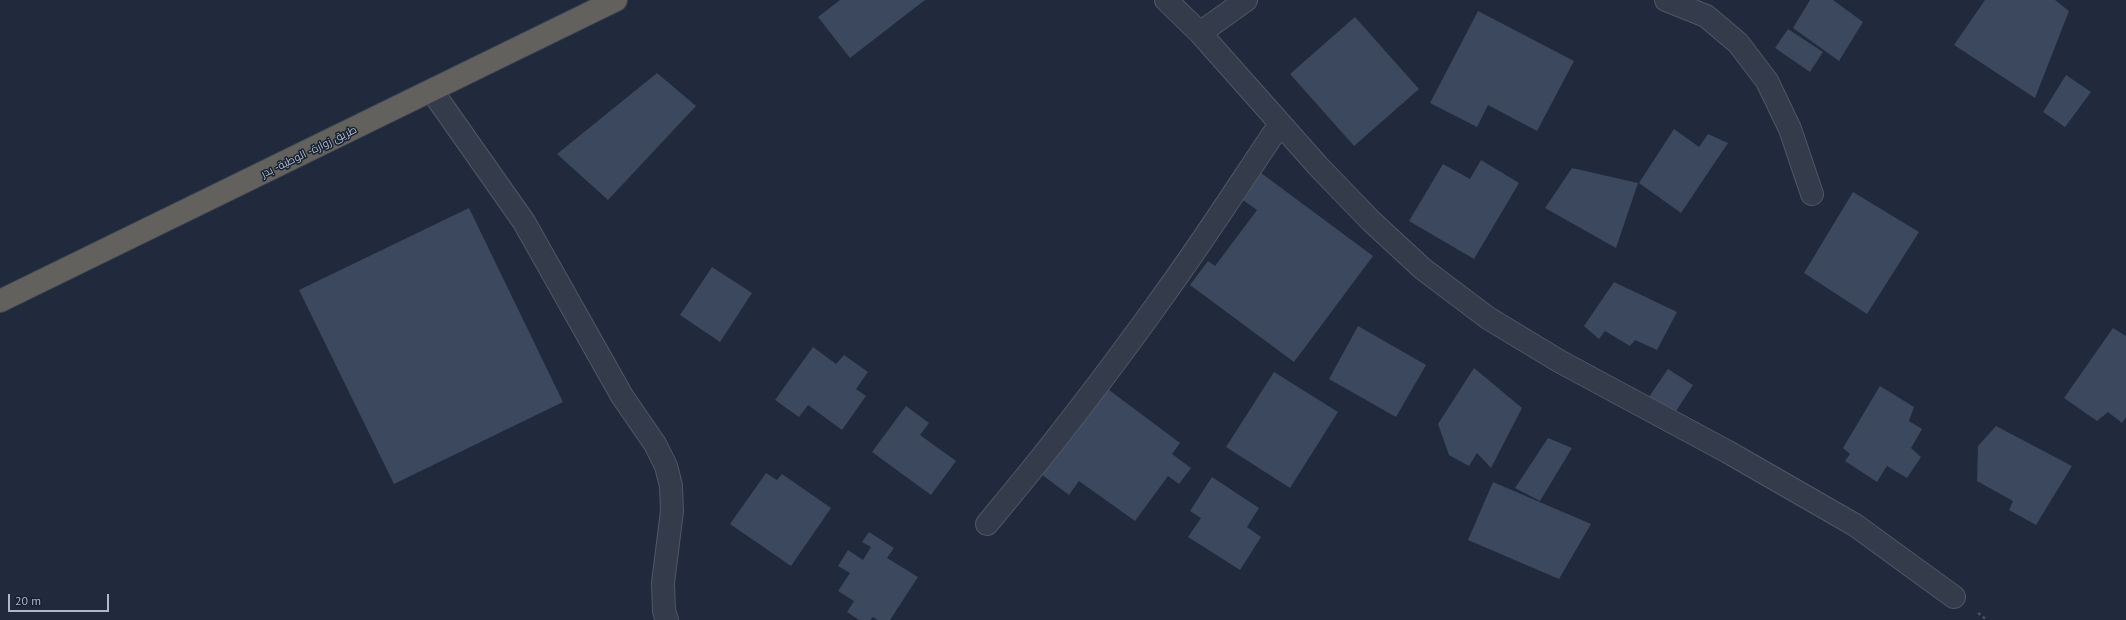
<!DOCTYPE html>
<html>
<head>
<meta charset="utf-8">
<style>
  body { margin:0 }
  #map { position:relative; width:2126px; height:620px; overflow:hidden; background:#202a3c; font-family:"PT Sans",sans-serif }
  canvas { display:block }
  .scale { position:absolute; left:8px; top:594px; width:101px; height:18px; box-sizing:border-box; border:2px solid #afb7c9; border-top:0; padding-left:5px; font-size:12px; line-height:14px; white-space:nowrap; color:#afb7c9; -webkit-text-stroke:3px #192231; paint-order:stroke }
</style>
</head>
<body>
<div id="map">
<canvas width="2126" height="620"></canvas>
<div class="scale">20 m</div>
</div>
<script>
const c = document.querySelector('canvas').getContext('2d');
c.lineJoin = 'round';
function paint(path, color) { c.fillStyle = color; c.fill(path, 'evenodd'); }
function stroke(path, color, width, dash) { c.strokeStyle = color; c.lineWidth = width; c.lineCap = dash ? 'butt' : 'round'; c.setLineDash(dash || []); c.stroke(path); }
function drawText(font, color, halo, rows, align = 'center') {
  c.font = font + ' "PT Sans",Cairo,sans-serif'; c.lineWidth = 3; c.setLineDash([]); c.textBaseline = 'middle'; c.strokeStyle = halo; c.fillStyle = color; for (const [text, x, y, turn = 0] of rows) {
    c.save(); c.translate(x, y); c.rotate((+turn || 0) * Math.PI / 180); c.textAlign = isNaN(turn) ? turn : align; if (halo) c.strokeText(text, 0, 0); c.fillText(text, 0, 0); c.restore();
  }
}
const building = new Path2D(`
  M840 0H925L850 58 818 17Z
  M1810 0H1833L1863 22 1839 61 1793 28Z
  M1985 0H2055L2069 11 2035 98 1954 45Z
  M1478 11 1574 61 1537 131 1488 105 1477 127 1430 103Z
  M1355 17 1419 89 1354 146 1290 74Z
  M1788 29 1823 52 1810 72 1775 48Z
  M657 73 696 106 608 200 557 154Z
  M2066 75 2091 92 2065 127 2043 112Z
  M1674 129 1699 147 1708 134 1728 143 1681 213 1639 183Z
  M1481 160 1519 183 1474 259 1409 221 1443 164 1470 179Z
  M1572 168 1638 183 1616 248 1545 208Z
  M1257 170 1373 256 1294 362 1190 285 1208 261 1215 266 1257 210 1237 196Z
  M1853 192 1919 232 1867 314 1804 273Z
  M469 208 563 402 394 484 299 290Z
  M712 267 752 293 720 342 680 315Z
  M1614 282 1677 312 1657 350 1635 340 1630 346 1605 331 1599 339 1584 326Z
  M1358 326 1426 365 1396 417 1329 379Z
  M2113 328 2126 336V417L2122 423 2108 412 2097 421 2064 398Z
  M813 347 836 364 844 355 868 372 856 389 866 396 842 430 808 405 799 417 775 400Z
  M1474 368 1522 408 1491 468 1477 453 1469 466 1449 455 1438 424Z
  M1668 369 1693 385 1671 419 1644 404Z
  M1274 372 1338 412 1290 488 1226 447Z
  M1880 386 1914 407 1909 421 1922 429 1911 448 1921 457 1907 478 1887 466 1877 482 1845 461 1850 454 1843 448Z
  M1105 387 1180 443 1172 454 1191 468 1179 484 1168 476 1135 521 1079 481 1069 495 1041 474Z
  M906 406 929 423 920 435 956 461 931 495 872 452Z
  M1996 426 2072 466 2036 525 2009 510 2013 501 1977 481 1978 446Z
  M1548 438 1572 448 1540 501 1515 488Z
  M766 473 777 480 782 474 831 508 791 566 730 524Z
  M1212 477 1259 508 1247 527 1261 537 1240 570 1188 537 1201 518 1190 511Z
  M1493 482 1591 524 1559 579 1468 540Z
  M869 532 894 548 887 558 918 577 890 620H878L873 617 870 620H859L847 612 854 601 838 591 850 573 838 566 848 550 863 560 871 547 862 542Z`);
const path = new Path2D(`
  M1978 613 1987 620`);
const minor = new Path2D(`
  M1166 0 1200 33 1318 166 1371 221 1423 269 1488 318 1559 361 1728 452 1855 525 1954 597
  M1666 0 1706 16 1738 43 1767 81 1790 129 1812 194
  M1200 33 1246 0
  M432 91 524 222 622 396 655 444 666 466 671 486 672 511 663 583 664 611 667 620
  M987 524C1050 449 1109 372 1166 292 1206 237 1242 180 1280 124`);
const trunk = new Path2D(`
  M0 301 616 0`);
const streetNames = [
  ["طريق زوارة- الوطية- بدر",309,152,-26]
];
paint(building, '#3b485d');
stroke(minor, '#4f5767', 24);
stroke(trunk, '#3c4454', 24);
stroke(path, '#3f565b', 2.5, [3, 3]);
stroke(minor, '#343c4c', 22);
stroke(trunk, '#62615e', 22);
drawText('11px', '#afb7c9', '#192231', streetNames);
</script>
</body>
</html>
